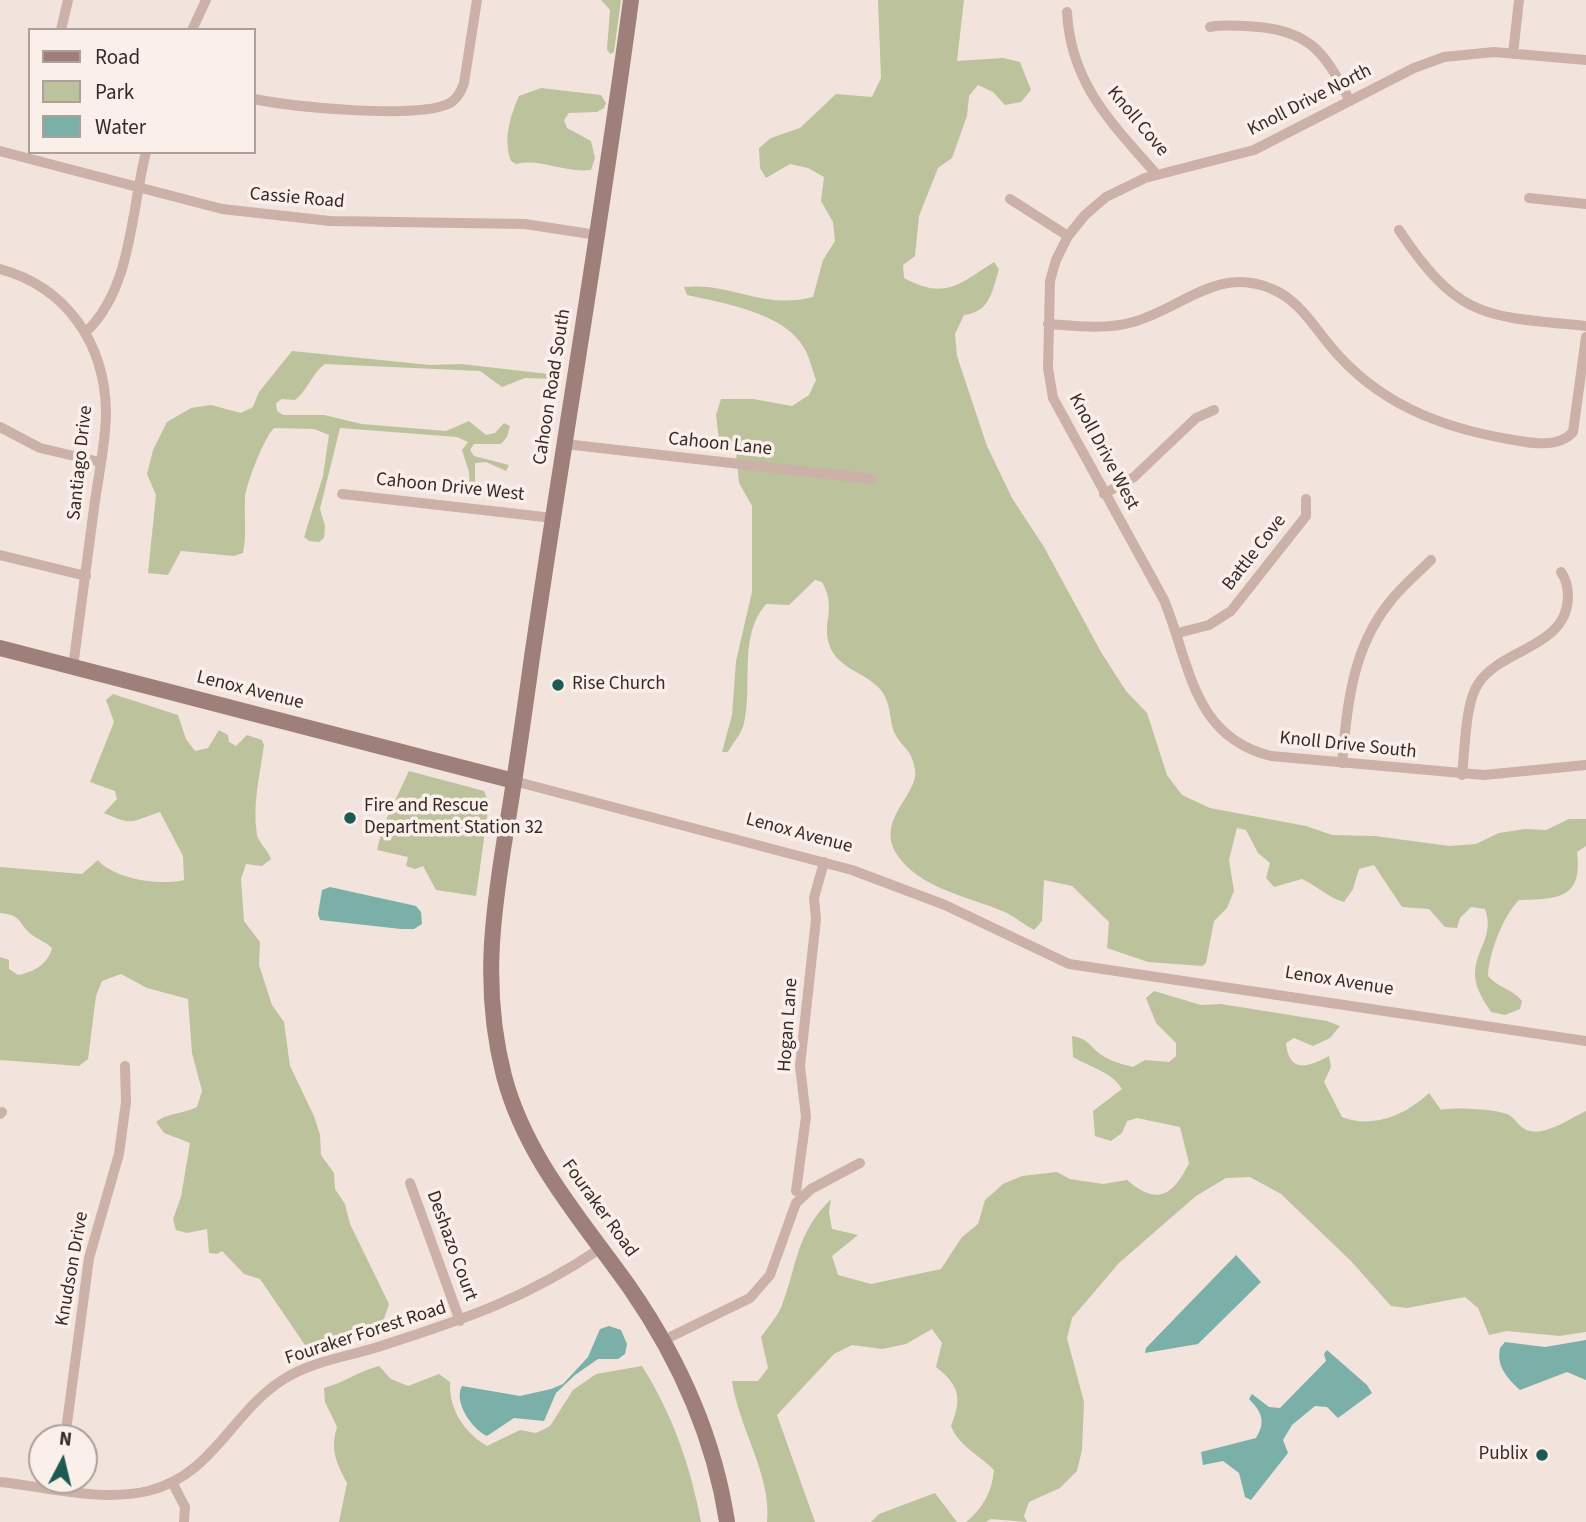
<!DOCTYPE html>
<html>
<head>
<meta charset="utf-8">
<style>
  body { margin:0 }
  #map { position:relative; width:1586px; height:1522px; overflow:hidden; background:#f2e4dc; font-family:"Source Sans 3",sans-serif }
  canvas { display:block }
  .legend { position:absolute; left:28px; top:28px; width:228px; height:126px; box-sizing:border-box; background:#faefe9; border:2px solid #aca09c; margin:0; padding:9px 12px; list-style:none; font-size:21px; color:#372a28 }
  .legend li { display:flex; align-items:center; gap:14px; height:35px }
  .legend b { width:35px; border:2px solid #aca09c }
  .north { position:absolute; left:28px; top:1424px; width:70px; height:70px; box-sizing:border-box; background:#faefe9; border:2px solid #aca09c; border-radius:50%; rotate:7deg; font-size:19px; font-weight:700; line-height:28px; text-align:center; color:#372a28 }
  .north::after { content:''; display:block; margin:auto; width:24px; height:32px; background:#1d5a52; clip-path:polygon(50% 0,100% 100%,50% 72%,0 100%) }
</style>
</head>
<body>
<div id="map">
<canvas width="1586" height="1522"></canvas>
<ul class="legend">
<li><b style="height:9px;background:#9f7f79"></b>Road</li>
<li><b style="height:19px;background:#bcc29c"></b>Park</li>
<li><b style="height:19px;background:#7ab0a8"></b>Water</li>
</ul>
<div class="north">N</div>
</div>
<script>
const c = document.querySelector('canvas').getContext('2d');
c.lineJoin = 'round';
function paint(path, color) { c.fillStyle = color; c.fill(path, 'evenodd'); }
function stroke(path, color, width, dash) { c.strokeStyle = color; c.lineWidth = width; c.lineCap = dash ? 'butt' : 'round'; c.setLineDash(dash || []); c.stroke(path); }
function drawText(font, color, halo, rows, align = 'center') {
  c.font = font + ' "Source Sans 3",sans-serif'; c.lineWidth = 7; c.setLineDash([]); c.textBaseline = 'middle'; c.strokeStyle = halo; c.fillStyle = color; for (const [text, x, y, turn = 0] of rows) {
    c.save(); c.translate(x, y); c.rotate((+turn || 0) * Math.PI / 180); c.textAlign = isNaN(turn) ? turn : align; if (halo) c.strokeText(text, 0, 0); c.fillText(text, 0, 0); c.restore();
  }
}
const green = new Path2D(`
  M601 0H621L614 52 610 54 607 49 610 10Z
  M878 0H964L957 61 1003 58 1020 62 1031 90 1021 102 1005 105 993 92 978 85 969 96 967 116 952 158 938 168 919 216 915 256 903 265 904 278C945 300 958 285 994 262L999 269C992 292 990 312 964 315L955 334 957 356 987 446 1012 498 1044 547 1101 652 1126 691 1147 713 1167 775 1182 795 1210 808 1306 826 1332 835 1375 836 1449 846 1476 844 1499 833 1525 829 1546 830 1569 819H1586V846L1577 852C1583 899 1558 899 1519 900 1503 916 1489 953 1488 976 1498 988 1513 989 1522 1001L1520 1009 1505 1015 1491 1012C1484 1001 1475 988 1475 975 1475 949 1495 936 1485 909L1471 907 1460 918 1457 928 1445 927 1429 909 1402 907 1374 865 1359 869 1353 889 1344 902C1329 898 1317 886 1302 879L1274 887 1266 878 1270 863 1258 853 1246 830 1237 828 1229 860 1234 891 1227 908 1214 921 1206 963 1202 966 1148 962 1107 948 1109 922 1072 886 1044 880 1042 921 1034 930C1025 925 1016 918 1007 913 971 897 918 889 896 853 876 819 919 794 915 770 912 749 903 749 895 734 889 722 892 703 880 689 865 672 837 669 829 644 822 621 837 609 822 582L815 580 789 605 766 604C738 636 753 684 744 723 742 733 733 743 728 752H722L732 715 736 661 752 592V506L739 483 736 452 719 440 716 415 721 399H753L792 406 809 395 816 380C812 369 810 358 804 348 785 313 723 303 687 295L684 287C732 282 762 310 813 297L823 260 835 241 833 222 821 201 824 177 808 168 790 164 766 178 760 168 759 148 771 138 800 128 836 94 872 97 881 78Z
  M541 88 601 95 606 103 604 108 597 112 569 113 564 120 567 128 591 141 595 158 591 170C562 173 541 158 516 164L511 161C503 140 510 116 519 96Z
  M292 351 430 365 461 364 557 375 560 379 525 378 502 387 480 371 325 364C312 373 308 390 295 400L282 399 276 403 277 411 283 415H324L362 424 446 431 469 421 486 435 495 433 504 423 510 426 507 437 501 444H474L470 450 474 456 509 465 506 471 486 462 475 463V484L470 495 469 472 462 450 468 442 457 437 340 428 320 509 325 526 324 538 319 542 309 541 304 537 323 476 329 435 314 429 274 428C264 438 246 484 245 498 244 517 247 534 243 553L234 556 181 551 168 575 148 573 156 495 147 474 153 450 167 422 191 408 211 405 241 413 253 407 259 392Z
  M113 694 178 715 186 739 195 751 208 748 219 730 228 735 229 742 236 746 247 735 262 740 264 745C260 775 252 805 257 835 259 843 268 850 271 859L262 866 246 864 241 879 244 921 260 942 259 965 272 1005 284 1022 290 1066 314 1116 320 1135 321 1155 334 1173 335 1189 345 1204 350 1224 389 1304 384 1319 378 1324 364 1325 309 1351 260 1279 244 1274 222 1251 217 1254 209 1253 207 1229 187 1233 176 1230 173 1219 181 1197 190 1143 164 1133 156 1122C167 1113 183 1114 197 1107L202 1091 192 1053 188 999 147 988 121 974 102 981 96 996 88 1059 79 1066 0 1060V957L9 960V969L18 975C34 972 48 964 52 948 46 942 39 940 32 935 18 924 23 915 0 913V867L82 874 98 860C114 879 160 886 184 880L183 856 160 812C131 821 135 827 104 813L117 799 115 791 90 782 114 722 106 700Z
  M409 771 484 791 489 803 476 896 436 890 423 866 415 869 406 866 408 857 377 850 383 826Z
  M1154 991 1201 1005 1221 1004 1327 1021 1340 1026 1330 1038 1313 1046 1294 1038 1286 1043C1289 1074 1309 1067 1329 1056L1331 1067 1324 1082 1342 1117C1372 1129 1406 1115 1429 1093L1441 1110C1454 1107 1497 1109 1509 1115 1517 1120 1520 1129 1530 1131 1547 1135 1571 1118 1586 1111V1332L1559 1336 1507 1331 1489 1335 1478 1308 1465 1297 1407 1308 1391 1306 1351 1261 1281 1194 1250 1177 1226 1178 1196 1196 1119 1263 1072 1318 1067 1338 1084 1402 1082 1450 1077 1471 1060 1488 1029 1502 1024 1516 1027 1522 991 1519 986 1522H966C983 1508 992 1492 994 1470 979 1455 959 1446 951 1426 962 1398 960 1386 936 1367L942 1343 932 1329 906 1344 882 1349 852 1345 834 1354 777 1415 815 1522H767C772 1476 738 1426 732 1381H758L768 1368 761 1337C768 1327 778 1316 782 1305 798 1262 796 1234 831 1199L829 1212 832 1229 858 1235 832 1256 838 1275 871 1284 941 1269 962 1237 978 1224 985 1200 1003 1184 1022 1176 1057 1172 1070 1179 1103 1184 1127 1180C1157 1206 1173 1196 1189 1163L1180 1127 1137 1118 1127 1121 1122 1133 1111 1141 1095 1136 1093 1111 1122 1089C1112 1072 1090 1067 1073 1057L1072 1036C1087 1038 1089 1045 1100 1054 1110 1061 1121 1064 1133 1067L1145 1060 1169 1062 1176 1056V1043L1156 1023 1146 998Z
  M379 1366 391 1379 408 1386 439 1374 450 1382C449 1410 464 1432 487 1446L520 1430 536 1433 550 1426 573 1390 596 1374 642 1366C672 1413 691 1467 701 1522H339L347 1483C336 1462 330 1450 337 1427L325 1402 324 1388C346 1382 356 1372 379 1366Z
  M935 1493 957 1522H871L879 1514Z`);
const water = new Path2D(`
  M330 887 416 906 421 912 422 924 414 929H401L320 920 318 914 322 890Z
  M1236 1255 1261 1282 1198 1344 1145 1353 1146 1348Z
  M609 1326 621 1330 627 1344 625 1354 618 1359H598L575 1375 556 1393 544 1421 514 1418 487 1436C472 1429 453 1402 462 1386L520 1396 551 1389 563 1384 588 1357 600 1329Z
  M1586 1340V1380L1567 1372 1520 1390C1507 1378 1496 1366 1500 1348L1505 1342 1545 1347Z
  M1327 1350 1367 1385 1372 1393 1338 1418 1327 1407 1315 1406 1292 1425 1283 1440 1288 1453 1251 1500 1245 1497 1239 1473 1223 1461 1203 1465 1201 1452 1256 1438C1266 1422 1262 1412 1249 1399L1252 1394 1269 1407 1280 1408 1326 1361 1324 1354Z`);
const street = new Path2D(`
  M1067 12C1071 85 1112 123 1157 175
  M1210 27C1227 24 1241 26 1259 27 1313 32 1326 56 1350 101
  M61 30 68 0
  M192 30 206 0
  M1513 54 1519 0
  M1586 60 1494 52 1444 57 1414 68 1254 150 1145 178 1106 197 1085 215 1068 236 1056 260 1050 281 1048 368 1053 398 1164 600C1190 663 1192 737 1271 756L1484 775 1586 765
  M254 99C292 107 415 119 448 104 457 100 461 92 464 83L477 0
  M0 151 222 209 330 221 525 224 597 235
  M1529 198 1586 204
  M1010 199 1068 236
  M1399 230C1459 320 1485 316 1586 326
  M0 269C67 287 105 344 106 412 106 443 98 477 94 508 87 561 80 614 73 667
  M1048 324C1075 326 1106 330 1133 322 1182 309 1217 265 1272 289 1299 300 1314 327 1332 348 1378 403 1439 427 1508 439 1529 443 1558 449 1573 432L1586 337
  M86 332C132 288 131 211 146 152
  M0 427 40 448 100 462
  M565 444 871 479
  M342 494 553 518
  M1104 494 1134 477 1196 418 1214 410
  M0 555 86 576
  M1178 633 1209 625 1231 611 1306 516V499
  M1342 763C1347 706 1352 649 1389 603 1401 587 1417 574 1431 560
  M1462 775C1465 751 1465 703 1478 684 1501 648 1567 648 1568 597 1568 588 1566 579 1561 572
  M514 781 852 870 945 905 1069 964 1586 1041
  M0 1114 2 1112
  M410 1183 460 1321
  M796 1191 806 1117 800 1066 816 919 814 898 824 862
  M664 1340 750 1298 770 1275 796 1203 811 1189 860 1163
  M65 1438 89 1258 119 1154 126 1102 125 1066
  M0 1482C47 1487 101 1502 148 1491 213 1476 232 1411 284 1379 314 1360 352 1356 384 1345 468 1318 527 1298 601 1248
  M172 1482 185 1507 184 1522`);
const secondary = new Path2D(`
  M631 0C602 219 564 438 532 657 524 715 516 773 506 831 492 917 482 990 504 1076 526 1159 582 1220 630 1288 679 1359 714 1436 727 1522
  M0 648 514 781`);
const markers = [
  [558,685,7,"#1d5a52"],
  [350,818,7,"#1d5a52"],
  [1542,1455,7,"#1d5a52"]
];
const streetNames = [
  ["Knoll Drive North",1310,101,-27],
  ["Knoll Cove",1137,122,50],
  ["Cassie Road",297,199,5],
  ["Cahoon Road South",553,387,-81],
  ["Cahoon Lane",720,445,6],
  ["Knoll Drive West",1103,452,62],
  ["Santiago Drive",81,463,-84],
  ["Cahoon Drive West",450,488,6],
  ["Battle Cove",1255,553,-52],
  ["Lenox Avenue",250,691,14],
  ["Knoll Drive South",1348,746,6],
  ["Lenox Avenue",799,834,15],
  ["Lenox Avenue",1339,982,9],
  ["Hogan Lane",789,1025,-86],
  ["Fouraker Road",599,1209,54],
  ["Deshazo Court",451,1246,70],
  ["Knudson Drive",73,1269,-80],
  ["Fouraker Forest Road",366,1334,-18]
];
const poiNames = [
  ["Rise Church",572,685],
  ["Fire and Rescue",364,807],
  ["Department Station 32",364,829],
  ["Publix",1528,1455,"right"]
];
paint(green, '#bcc29c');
paint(water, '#7ab0a8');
stroke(street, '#cbb1a8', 10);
stroke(secondary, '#9f7f79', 16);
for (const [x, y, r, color] of markers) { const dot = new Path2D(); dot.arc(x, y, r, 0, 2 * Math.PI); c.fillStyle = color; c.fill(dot); stroke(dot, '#faefe9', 2.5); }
drawText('19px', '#372a28', '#faefe9', streetNames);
drawText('19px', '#372a28', '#faefe9', poiNames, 'left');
</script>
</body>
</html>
